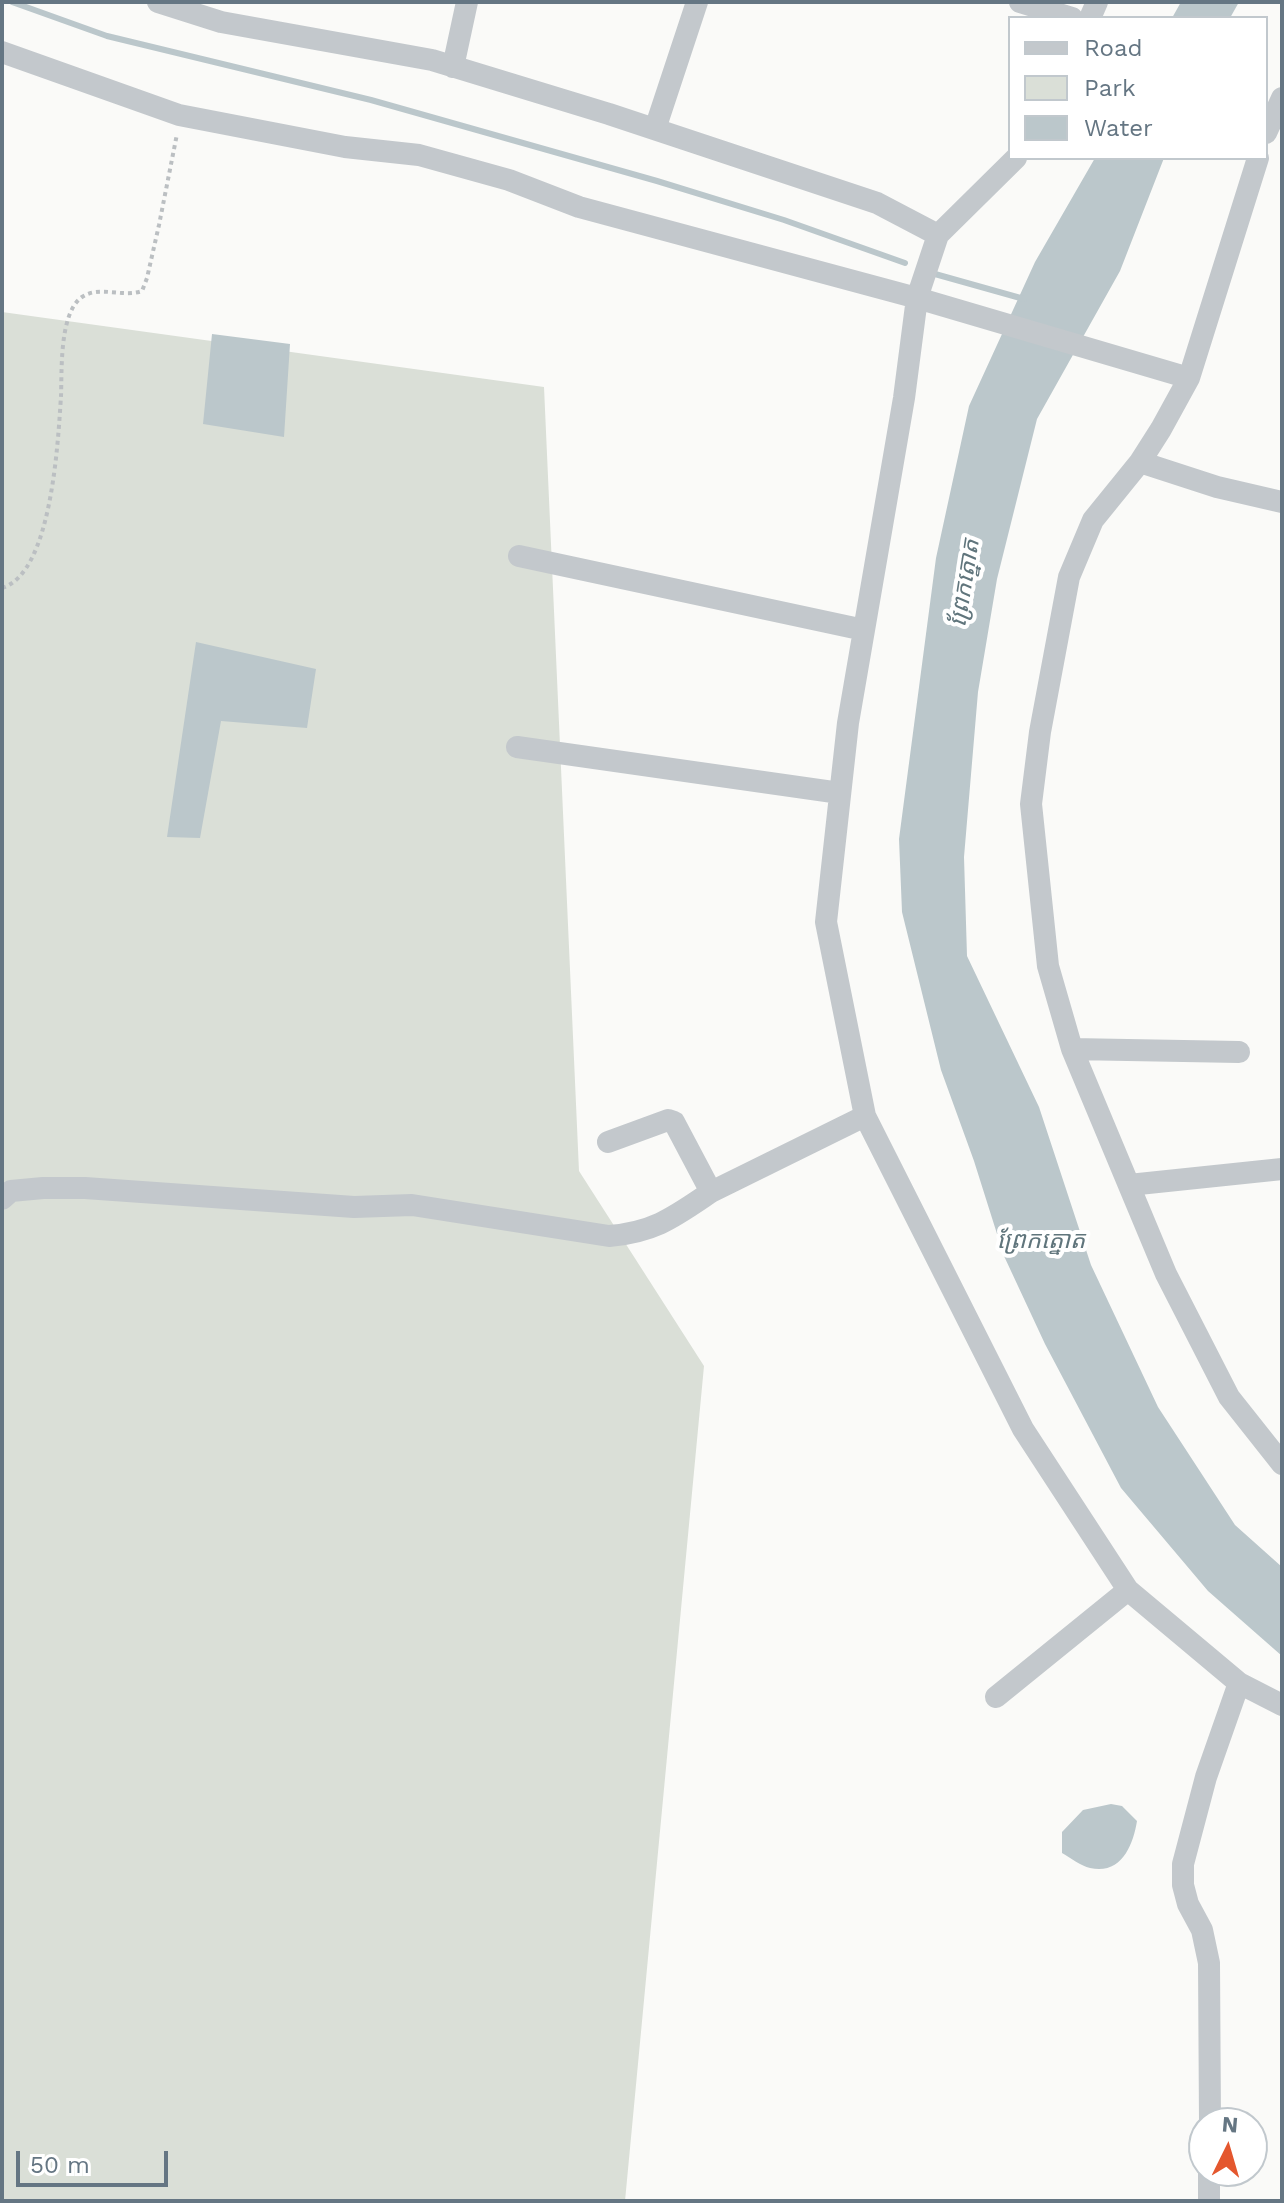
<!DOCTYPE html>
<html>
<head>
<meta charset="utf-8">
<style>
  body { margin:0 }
  #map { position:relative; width:1284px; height:2203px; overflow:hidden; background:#fafaf8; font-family:"Work Sans",sans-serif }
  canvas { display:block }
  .frame { position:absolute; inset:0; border:4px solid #657683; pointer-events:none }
  .legend { position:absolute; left:1008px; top:16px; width:260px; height:144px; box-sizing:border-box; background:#fff; border:2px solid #c1c8cd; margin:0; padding:10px 14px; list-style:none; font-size:24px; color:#657683 }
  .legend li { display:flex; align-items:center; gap:16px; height:40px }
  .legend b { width:40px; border:2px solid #c1c8cd }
  .north { position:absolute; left:1188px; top:2107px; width:80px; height:80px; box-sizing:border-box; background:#fff; border:2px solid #c1c8cd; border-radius:50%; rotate:5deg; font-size:22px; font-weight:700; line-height:32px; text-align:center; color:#657683 }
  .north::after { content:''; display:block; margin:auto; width:28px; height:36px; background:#e4572e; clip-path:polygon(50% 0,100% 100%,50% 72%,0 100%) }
  .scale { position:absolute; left:16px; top:2151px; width:152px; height:36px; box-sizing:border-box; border:4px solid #657683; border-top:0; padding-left:10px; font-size:24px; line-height:28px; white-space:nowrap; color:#657683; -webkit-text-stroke:6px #fff; paint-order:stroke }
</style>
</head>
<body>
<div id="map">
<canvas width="1284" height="2203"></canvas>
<div class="frame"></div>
<ul class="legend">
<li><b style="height:10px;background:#c3c8cc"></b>Road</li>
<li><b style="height:22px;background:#dadfd7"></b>Park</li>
<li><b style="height:22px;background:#bbc7cb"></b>Water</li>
</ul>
<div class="north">N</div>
<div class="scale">50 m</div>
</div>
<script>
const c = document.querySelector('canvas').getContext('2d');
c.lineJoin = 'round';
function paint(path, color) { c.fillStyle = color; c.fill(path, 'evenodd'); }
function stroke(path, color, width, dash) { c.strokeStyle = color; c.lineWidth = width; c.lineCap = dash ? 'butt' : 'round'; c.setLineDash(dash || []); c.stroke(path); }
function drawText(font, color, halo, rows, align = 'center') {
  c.font = font + ' "Work Sans","Noto Sans Khmer",sans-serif'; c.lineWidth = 8; c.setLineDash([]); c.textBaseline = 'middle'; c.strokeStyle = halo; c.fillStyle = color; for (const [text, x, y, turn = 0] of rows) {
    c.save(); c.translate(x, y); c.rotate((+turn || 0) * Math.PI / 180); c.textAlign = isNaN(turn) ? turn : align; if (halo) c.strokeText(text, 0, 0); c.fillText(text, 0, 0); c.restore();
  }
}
const green = new Path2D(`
  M2 312 544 387 579 1171 704 1366 625 2201H2Z`);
const water = new Path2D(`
  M1181 2H1239L1230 18H1172Z
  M1095 158H1164L1120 271 1037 419 997 579 978 692 964 857 967 956 1039 1107 1091 1265 1158 1407 1235 1525 1282 1567V1656L1208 1591 1121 1488 1045 1344 1004 1256 974 1161 941 1070 902 912 899 839 936 558 969 406 1035 262Z
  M212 334 290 344 284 437 203 424Z
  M196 642 316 669 307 728 221 721 200 838 167 837Z
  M1111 1804 1122 1806 1137 1821C1133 1846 1121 1875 1090 1868 1081 1866 1071 1858 1062 1853V1832L1083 1810Z`);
const stream = new Path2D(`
  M12 2 107 36 371 100 657 181 784 220 905 263
  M935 274 1024 299`);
const path = new Path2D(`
  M2 588C52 573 58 441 61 396 62 371 59 313 82 297 99 285 123 298 142 291L147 278 159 225 177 134`);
const minor = new Path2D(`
  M158 2 221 22 432 60 609 114 877 203 938 235
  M1020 2 1072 18
  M1090 18 1097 2
  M2 52 179 115 345 147 419 155 509 180 579 207 917 298 1189 378
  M453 67 467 2
  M655 129 697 2
  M1266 133 1282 98
  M1016 158 938 235 917 298 904 398 848 723 826 922 865 1116 1023 1429 1128 1590 1239 1683 1282 1705
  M1258 158 1189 378 1161 429 1140 462 1093 520 1069 577 1040 732 1031 804 1048 966 1072 1049 1166 1274 1229 1397 1282 1464
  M1140 462 1217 487 1282 502
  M519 556 864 630
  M517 747 840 793
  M1072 1049 1239 1052
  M608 1142 668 1120 674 1122 711 1192 865 1116
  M1129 1185 1282 1169
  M2 1199 11 1191 43 1188H85L354 1207 412 1205 609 1236C655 1232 674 1217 711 1192
  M996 1697 1128 1590
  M1210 2123 1209 1963 1202 1930 1188 1904 1183 1885V1864L1206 1777 1239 1683
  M1209 2201V2171`);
const waterNames = [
  ["ព្រែកត្នោត",965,583,-81],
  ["ព្រែកត្នោត",1041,1241]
];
paint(green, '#dadfd7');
paint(water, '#bbc7cb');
stroke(stream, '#bbc7cb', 6);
stroke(path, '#bbbfc2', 4, [4, 4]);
stroke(minor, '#c3c8cc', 22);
drawText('italic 24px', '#60757c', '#fff', waterNames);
</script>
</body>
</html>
